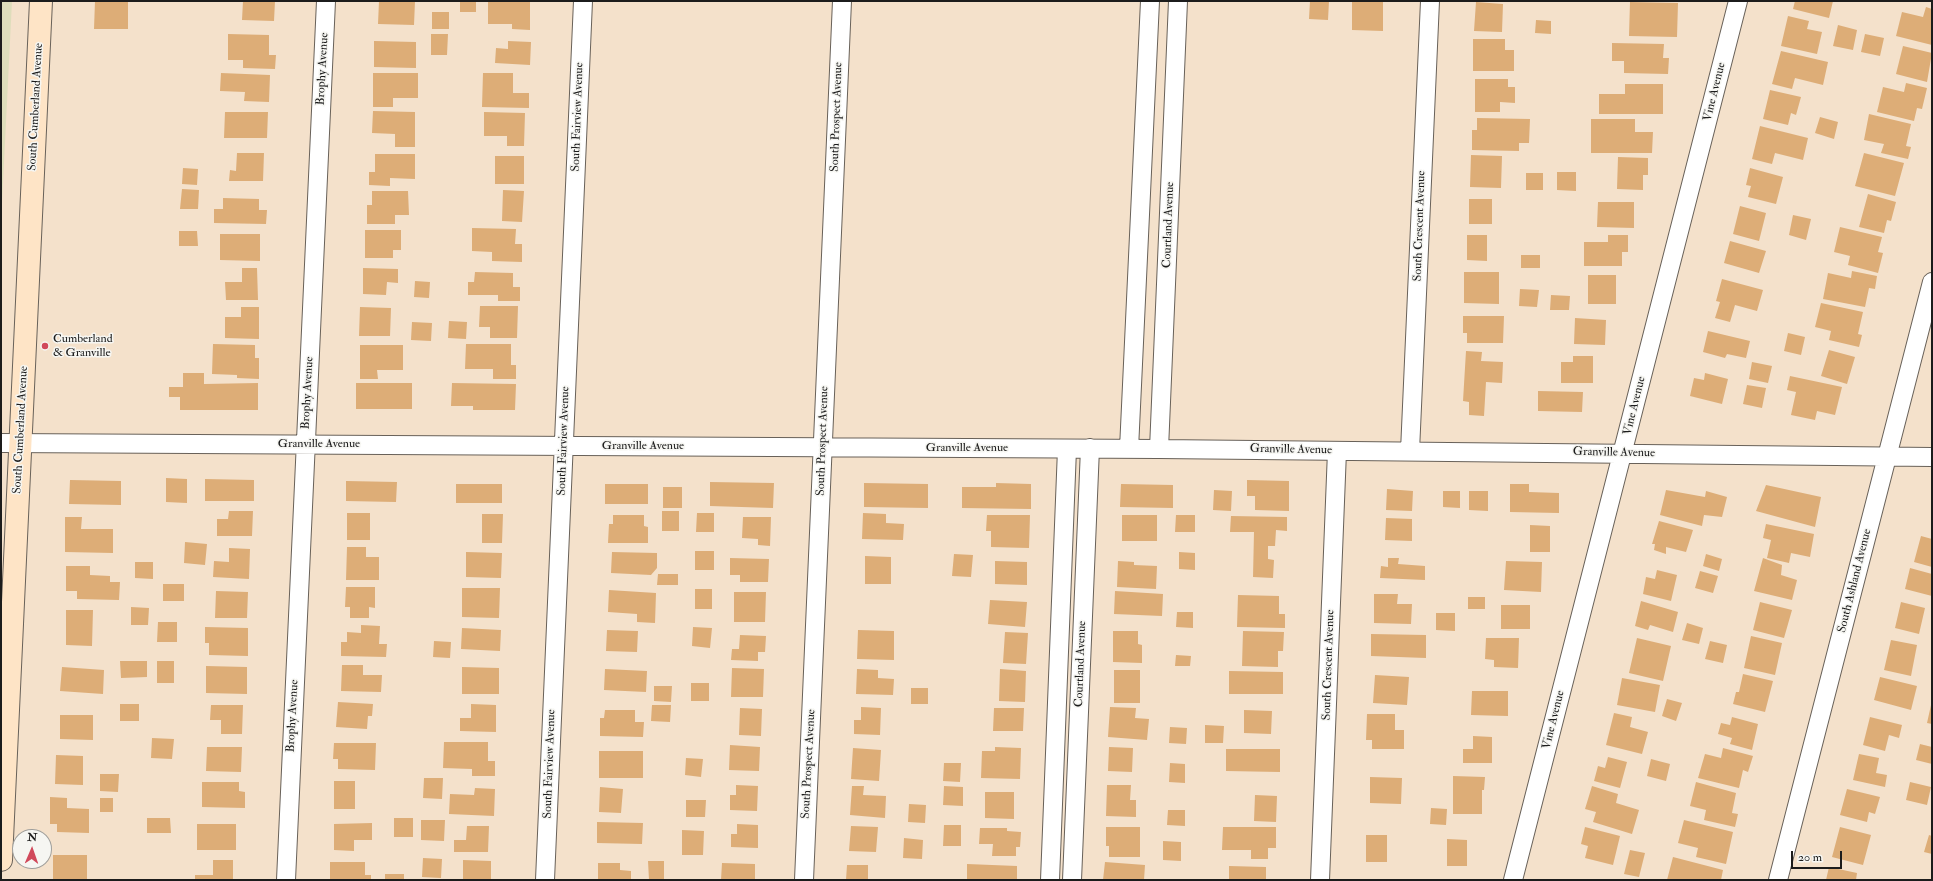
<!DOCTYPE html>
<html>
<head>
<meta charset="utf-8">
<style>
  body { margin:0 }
  #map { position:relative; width:1933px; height:881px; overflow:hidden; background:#f4e1cb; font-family:"IM FELL Double Pica",serif }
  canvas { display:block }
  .frame { position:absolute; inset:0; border:2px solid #1c1c1c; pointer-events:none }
  .north { position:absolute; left:12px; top:829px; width:40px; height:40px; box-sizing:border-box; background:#f6f6f2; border:1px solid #9f9f9c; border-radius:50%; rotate:2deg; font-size:11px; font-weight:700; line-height:16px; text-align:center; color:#1c1c1c }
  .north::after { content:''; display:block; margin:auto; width:14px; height:18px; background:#d1495b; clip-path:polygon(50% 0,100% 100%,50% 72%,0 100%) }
  .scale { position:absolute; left:1791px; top:851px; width:51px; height:18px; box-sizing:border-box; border:2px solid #1c1c1c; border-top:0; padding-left:5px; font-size:12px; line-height:14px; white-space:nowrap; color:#1c1c1c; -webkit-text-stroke:3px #f6f6f2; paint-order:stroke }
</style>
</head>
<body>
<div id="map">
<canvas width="1933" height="881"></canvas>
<div class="frame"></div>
<div class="north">N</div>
<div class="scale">20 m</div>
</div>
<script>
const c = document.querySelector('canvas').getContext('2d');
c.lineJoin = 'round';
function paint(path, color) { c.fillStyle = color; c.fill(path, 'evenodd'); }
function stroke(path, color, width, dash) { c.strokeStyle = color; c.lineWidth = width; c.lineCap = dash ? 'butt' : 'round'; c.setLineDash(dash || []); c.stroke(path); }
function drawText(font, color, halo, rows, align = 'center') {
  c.font = font + ' "IM FELL Double Pica",serif'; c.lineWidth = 3; c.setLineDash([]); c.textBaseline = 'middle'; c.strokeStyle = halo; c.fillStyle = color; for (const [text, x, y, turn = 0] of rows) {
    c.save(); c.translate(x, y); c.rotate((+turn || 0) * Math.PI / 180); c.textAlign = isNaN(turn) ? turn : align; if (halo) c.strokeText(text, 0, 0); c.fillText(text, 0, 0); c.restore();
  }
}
const built = new Path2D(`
  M1 1H12L1 223Z`);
const building = new Path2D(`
  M95 1H128V29H94Z
  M243 1H275L274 21 242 20Z
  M379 1H415L414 25 378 24Z
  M460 1H476V12H460Z
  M488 1H530V30L512 29V24H488Z
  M1310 1H1329L1328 20 1309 19Z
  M1352 1H1383V31L1352 30Z
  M1795 1H1833L1829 18 1793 9Z
  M1476 2 1503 4 1502 32 1474 31Z
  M1630 2 1678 3 1677 37 1629 36Z
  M1926 7 1932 9V45L1896 36 1902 12 1923 17Z
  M432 12H449V29H432Z
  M1788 16 1809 21 1807 29 1822 32 1817 54 1781 46Z
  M1536 20 1551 21V34L1535 33Z
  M1838 25 1857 30 1853 50 1833 46Z
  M228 34 269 35V55H276L275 69 243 68V60H228Z
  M431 34H448L447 55H431Z
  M1865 34 1884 38 1880 56 1861 52Z
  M1473 39H1505V50H1514V71H1473Z
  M374 41 416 42V68L374 67Z
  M508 41 531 42 530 65 495 63 496 48 508 49Z
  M1612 43 1664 44 1663 58H1669L1668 74 1624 73V61H1612Z
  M1903 46 1932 53 1927 82 1896 74Z
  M1781 51 1828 62 1823 85 1795 78 1792 89 1772 84Z
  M221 73 270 75 269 102 244 101 245 92 220 91Z
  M373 73H418V98H393V107H373Z
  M483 73H513V93H529V108L482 107Z
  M1475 79H1508V87H1515V103L1500 102V112H1475Z
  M1906 83 1927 88 1922 109 1917 108 1914 121 1877 112 1883 87 1904 92Z
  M1625 84H1663V114H1599V94H1625Z
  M1770 90 1801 97 1796 115 1791 113 1788 125 1763 119Z
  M373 111 415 112V147H395V134L372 133Z
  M225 112H268L267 138H224Z
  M484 112 525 113 524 146H507V136H484Z
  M1869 114 1911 124 1906 146 1911 147 1908 159 1881 153 1884 144 1864 140Z
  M1820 117 1838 122 1834 139 1815 133Z
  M1477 118 1530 119 1529 143H1519V151L1472 150V130H1477Z
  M1591 119H1635V132H1653L1652 153H1591Z
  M1760 126 1808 138 1803 160 1775 153 1772 164 1752 159Z
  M237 153H264L263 181H229L230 170 236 171Z
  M1864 153 1904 163 1895 196 1855 186Z
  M375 154H415V179L390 178V186L369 185V172H375Z
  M1471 155 1502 156 1501 188 1470 187Z
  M495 156H524V184H495Z
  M1618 157 1648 158V175H1643V190L1617 189Z
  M183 168 198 169 197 185 182 184Z
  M1750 168 1783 177 1776 204 1748 197 1751 186 1746 185Z
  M1557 172H1576V191L1557 190Z
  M1526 173H1543V190H1526Z
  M182 189 199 190 198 209H180Z
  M503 190 524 191 522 222 502 221Z
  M372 191H408L409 215H395V224H367V205H372Z
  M1868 194 1896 202 1891 221 1887 220 1884 233 1859 227Z
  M223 198 259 199V210H267L266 224 214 223V209H223Z
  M1469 199H1492V224H1469Z
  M1598 202H1634V228L1597 227Z
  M1740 206 1766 213 1759 241 1733 234Z
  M1793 215 1811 219 1806 240 1789 235Z
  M1840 227 1882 237 1878 252 1883 253 1878 273 1848 265 1850 256 1834 252Z
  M472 228 516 229 515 244H522V262L492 261V252L472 251Z
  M365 230H401V250H393V258H365Z
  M179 231H197L198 246H179Z
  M220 234H260V261L220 260Z
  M1467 235H1487V261L1467 260Z
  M1608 235H1628V252H1622V266H1584V242H1608Z
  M1730 241 1766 251 1759 273 1724 263Z
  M1521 255H1540V268H1521Z
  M242 268H257L258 300H226L225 282H242Z
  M363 268 398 269V283L387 282 386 295 363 294Z
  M1852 271 1877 276 1875 289 1869 288 1865 307 1823 299 1828 273 1851 278Z
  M475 272 513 273V287H520V301H498V295H468V282H474Z
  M1464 272H1499V304L1464 303Z
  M1588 275H1616V304H1588Z
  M1722 279 1763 290 1757 311 1735 305 1730 322 1715 318 1720 302 1716 301Z
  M415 281 430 282 429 298 414 297Z
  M1520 289 1539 290 1537 307 1519 306Z
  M1551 295 1570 296 1569 310H1550Z
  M1821 303 1863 312 1858 334 1862 335 1859 347 1829 340 1831 331 1815 327Z
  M480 306H518L517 338H490V327H479Z
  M241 307H259V339L225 338V317H241Z
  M360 307 391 308 390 336H359Z
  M1463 316H1504L1503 343H1467V333H1463Z
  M1575 318 1606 320 1605 345 1574 344Z
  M449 321 467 322 466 339 448 338Z
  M412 322 432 323 431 341 411 340Z
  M1708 331 1750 341 1746 358 1727 354 1725 358 1703 352Z
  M1788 333 1805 337 1801 355 1784 351Z
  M213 344 255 345V358H259V379L237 378V375L212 374Z
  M466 344H511V365H516V379H493V369H465Z
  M360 345H403V370H377L378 379H360Z
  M1829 350 1855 357 1847 384 1821 376Z
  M1466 351 1482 352 1481 361 1503 362 1502 383 1486 382 1484 416 1469 415V402L1463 401Z
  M1573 356H1593V383H1561V362H1573Z
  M1752 362 1772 366 1768 383 1749 379Z
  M183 373H204V384L258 383V410H180V397H169V387H183Z
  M1705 373 1728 379 1722 404 1690 396 1694 378 1704 380Z
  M1790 376 1842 387 1835 415 1817 411 1815 420 1791 415 1796 392 1787 390Z
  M356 383H412V409H356Z
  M452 383 516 384 515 410H473V406H451Z
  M1747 385 1766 388 1762 408 1743 404Z
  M1538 391 1583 392 1582 412 1538 411Z
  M166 478 187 479V503L166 502Z
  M205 479 254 480V501H205Z
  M70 480 121 481V505L69 504Z
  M1247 480 1289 481V511L1255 510V496H1247Z
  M346 481 397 482 396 502 346 501Z
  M710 482 774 483 773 508 710 506Z
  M864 483 928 484V508L864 507Z
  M996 483 1031 484V509L962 508V487H996Z
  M456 484H502V503H456Z
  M605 484H648V504H605Z
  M1121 484 1173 485V508L1120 507Z
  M1510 484H1529V492L1559 493V513L1510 512Z
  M1766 485 1821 497 1815 527 1756 511Z
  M663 487H682V508H663Z
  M1387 489 1413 491 1412 511 1386 510Z
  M1214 490 1232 491 1231 511 1213 510Z
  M1666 490 1705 497 1706 491 1727 497 1722 517 1704 515 1702 526 1660 515Z
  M1443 491H1460V508L1443 507Z
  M1469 491H1488V511L1469 510Z
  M229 511H253L252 536H217V519H228Z
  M662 511H679V531H662Z
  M347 513H370V540H347Z
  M697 513H714V532H696Z
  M863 513 886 514V523L904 524 903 540 862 539Z
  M482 514H503L502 543H482Z
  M613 515H644V526L648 527V543H608L609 524H613Z
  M987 515H1030L1029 548 991 547V531H986Z
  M1122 515H1157V541H1122Z
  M1176 515H1195V532H1175Z
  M1231 516 1287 517V531L1276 530 1275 546H1268V559L1274 560 1273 578 1253 577 1254 532H1230Z
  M65 517H82L81 529H113V553L65 552Z
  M743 517H771L770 546 758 545V539L742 538Z
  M1386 518 1412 519V541L1385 540Z
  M1659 521 1693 530 1686 552 1666 547V554L1654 550 1655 544H1652Z
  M1766 524 1814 534 1810 557 1791 553 1789 563 1767 558 1771 540 1763 538Z
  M1530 525 1550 526V552H1530Z
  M1921 536 1932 539V567L1914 562Z
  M185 542 207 544 205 565 184 563Z
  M347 547H366V557H379V580H346Z
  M229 548 250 549 249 579 213 577 214 561 229 562Z
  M695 551H714V570H695Z
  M466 552 502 553 501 578 466 577Z
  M612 552 657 553V568L651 575 611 573Z
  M1179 552 1195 553V570L1179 569Z
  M954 554 973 555 971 577 952 576Z
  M1706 554 1722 559 1719 571 1703 566Z
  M865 556 891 557V584H865Z
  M730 558 769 559 768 582H740V575H730Z
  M1388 558H1399L1398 564 1425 566V580L1380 578 1381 566 1388 567Z
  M1763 558 1782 565 1781 575 1797 580 1792 600 1754 591Z
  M995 561 1027 562V585L995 584Z
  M1118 561 1134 562V565L1157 566 1156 589 1117 587Z
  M1506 561 1542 562 1541 592 1504 590Z
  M135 562H153V579L135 578Z
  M66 566H90V575L110 576V582H120L119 600 77 599V591H66Z
  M1910 568 1932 574V596L1905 589Z
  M1657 570 1677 575 1671 601 1643 594 1646 577 1655 579Z
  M1700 571 1718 576 1713 593 1695 588Z
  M658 574H678V585H657Z
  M163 584H184V601H163Z
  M346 587H375V608L369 607V618H350V607H345Z
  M462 588H500L499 618 462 617Z
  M695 589H712V609H695Z
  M609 590 656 593 655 623 637 622V614L608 612Z
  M216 591 248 592 247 618H215Z
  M1115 591 1163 594 1162 616 1114 614Z
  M734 592H766L765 622H734Z
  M1374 594H1398L1397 604H1412L1411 624 1374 623Z
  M1238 595 1279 596V614H1285V628L1237 627Z
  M1468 597H1485V609H1468Z
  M990 600 1027 602 1025 627 988 624Z
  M1641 601 1678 612 1673 632 1650 625 1648 630 1635 626Z
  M1760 602 1792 610 1784 638 1753 630Z
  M1901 602 1925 608 1919 634 1895 628Z
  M1501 605H1530V629H1501Z
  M131 607 149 608 148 625H131Z
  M66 610H93L92 646 66 645Z
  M1177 612H1193V628L1176 627Z
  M1436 613H1455V631L1436 630Z
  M158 622H177V642H157Z
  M1687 623 1703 628 1699 644 1682 640Z
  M361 625 380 626 379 644H387L386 657 341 656V642H347V632L361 633Z
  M205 627 248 628V656L209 655V643H205Z
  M693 627 712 628 710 648 692 646Z
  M462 628 501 630 500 651 461 649Z
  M607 630 638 631 637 652 606 651Z
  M858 630 894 631V660L857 659Z
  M1113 631H1138V644L1142 645V663L1113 662Z
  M1243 631 1284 632 1283 651H1278V667L1242 666Z
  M1005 632 1028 633 1026 664 1003 663Z
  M1371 634 1426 635V658L1371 656Z
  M740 635 766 636 765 652H758V661L731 660 732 649H739Z
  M1751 636 1782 643 1775 675 1744 668Z
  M1486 638H1519L1518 668 1494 667V660L1485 659Z
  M1637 638 1671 646 1663 681 1629 673Z
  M1891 640 1917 645 1911 676 1884 670Z
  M434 641 451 642 450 658 433 657Z
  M1710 641 1727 645 1723 663 1705 659Z
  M1176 655 1191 656 1190 666H1175Z
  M120 661H147V677L121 678Z
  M157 661H174V683H157Z
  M342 665H363V675H382L381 692 341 691Z
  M206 666 247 667V694L206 693Z
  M62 667 104 670 103 694 60 691Z
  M462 667 499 668V694H462Z
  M732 668 764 669 763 697H731Z
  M605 669 647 671 646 692 604 690Z
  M857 669 878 670V678L894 679 893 695 856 694Z
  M1000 669 1026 671 1025 702 999 701Z
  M1114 670H1140V703H1114Z
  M1229 671 1283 672V694H1229Z
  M1743 674 1773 681 1765 712 1733 704 1736 692H1739Z
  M1375 675 1409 677 1407 705 1373 703Z
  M1880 677 1917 686 1911 710 1874 700Z
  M1622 678 1660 685 1655 712 1617 705Z
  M691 683H709V701H691Z
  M654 686H672L671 702 654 701Z
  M911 688H928V704H911Z
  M1472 691H1508V716L1471 715Z
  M1667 699 1682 703 1676 721 1662 716Z
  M338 702 373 704 372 716H368L367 729 336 727Z
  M120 704H139V721H120Z
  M471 704 496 705V732L460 731V718H471Z
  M211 705H243L242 734H221V720H210Z
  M652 705H671L670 722 651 721Z
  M1931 705H1932V724L1927 723Z
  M861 707 881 708 880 735 854 734V720H861Z
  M1110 707 1136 708 1135 718 1149 719 1147 740 1108 737Z
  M740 708 762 709 761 736 739 735Z
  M994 708H1024L1023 731H993Z
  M605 710H635V722H644L643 737 600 736V718H604Z
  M1244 710 1272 711 1271 734 1244 733Z
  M1614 713 1632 717 1630 727 1648 732 1642 754 1606 745Z
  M1367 714H1395V730H1404V749H1372V740H1366Z
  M60 715H93V740L60 739Z
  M1732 717 1758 724 1752 750 1730 744 1732 738 1718 734 1721 723 1730 725Z
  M1870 717 1902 725 1899 738 1889 735 1885 751 1863 745Z
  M1205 725 1224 726 1223 743H1205Z
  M1170 727 1187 728 1186 744 1169 743Z
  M1473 736 1492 737V763H1463V749H1473Z
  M152 738 174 739 172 759 151 758Z
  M444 742H488V761H495V776H472V769L443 768Z
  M334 743H376L375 770 338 769V759H333Z
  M1920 744 1932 747V764L1916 760Z
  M730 745 760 747 759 771 729 770Z
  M207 747H242L241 772 206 771Z
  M995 747 1021 748 1020 779 981 778 982 751H995Z
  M1109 747 1133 748 1132 772 1108 771Z
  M853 748 881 750 879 781 851 779Z
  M1723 748 1753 756 1748 772 1743 770 1739 788 1698 778 1705 754 1721 758Z
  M1226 749H1280V772L1226 771Z
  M599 751H643V778H599Z
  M1859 754 1879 758 1876 773 1887 775 1885 787 1853 780Z
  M56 755 83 756V785L55 784Z
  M1608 757 1627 762 1620 788 1594 781 1598 766 1605 768Z
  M686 758 703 759 701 777 685 775Z
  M1651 759 1670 764 1666 781 1647 776Z
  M944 763H961L960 782 943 781Z
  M1170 763 1185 764V783L1169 782Z
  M100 774H119L118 792 100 791Z
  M1453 776 1485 777 1484 790H1482V814H1453Z
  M1370 777 1402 778 1401 804 1370 803Z
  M424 778H443L442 799 423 798Z
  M334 781H355V809H334Z
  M202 782H239V791L245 792V808L202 807Z
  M1696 782 1736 793 1732 813 1738 814 1735 827 1704 820 1706 810 1690 806Z
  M1910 782 1931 787 1927 805 1906 800Z
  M736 785 758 786 757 811 730 810V795H736Z
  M1107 785H1131L1130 800H1136V817L1106 816Z
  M852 786H864L863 795 886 796 885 818 850 815Z
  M944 786 963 787V806L943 805Z
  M1592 786 1618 794 1616 803 1639 810 1632 834 1593 822 1596 812 1585 809Z
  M600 787 623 789 621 813 599 812Z
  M475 788 495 789 494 816 449 814 450 794 474 795Z
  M1847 789 1880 797 1875 814 1869 812 1867 822 1840 815Z
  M985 792H1014V819L985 818Z
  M1255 795 1277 796 1276 822 1254 821Z
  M50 797 67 798V808L89 809V833L57 832V824H50Z
  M100 798H113V812H100Z
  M686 800H706L705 817H686Z
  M909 804 926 805 925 823 908 822Z
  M1431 808 1447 809 1446 825 1430 824Z
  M1168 810H1185V826L1167 825Z
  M147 818H170L171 833H147Z
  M394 818H413V837H394Z
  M421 820H445L444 841 421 840Z
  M1684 820 1733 832 1726 864 1696 857 1698 848 1678 843Z
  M597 822 643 823 642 844 597 843Z
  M372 823V840H354V851L334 850V824Z
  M197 824H236V850H197Z
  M737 824 758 825V848L731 847V834H737Z
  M944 825H961V846H943Z
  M467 826H489L488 852H454V840H466Z
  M851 826 878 827 876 852 849 851Z
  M1106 827H1140V857H1109V846H1106Z
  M1223 827H1276V848H1268V859H1251V850H1222Z
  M1585 827 1620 836 1613 865 1585 858 1588 846 1581 844Z
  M1840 827 1871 835 1863 865 1832 857Z
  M980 828H1007V831L1021 832 1020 847H1016V856H992L993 844H979Z
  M682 830 704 831 703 855H682Z
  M1366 835H1387V862H1366Z
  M1929 835 1932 836V854L1924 852Z
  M904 838 923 840 922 859 903 858Z
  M1447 839 1467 840V866H1447Z
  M1163 841 1181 842V861L1163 860Z
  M1630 850 1645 853 1639 877 1624 874Z
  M53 855H87V880L53 879Z
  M1673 857 1723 870 1721 880H1667Z
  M423 858 442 859 441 878 422 877Z
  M213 860H233V880H195V875H213Z
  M463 860 491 861V880H463Z
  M648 861H664V880H649Z
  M330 862H365V875H371V880H330Z
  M1105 862 1145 865 1144 880H1103Z
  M598 863H620V870L631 871V880H598Z
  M722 863 755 864V880H721Z
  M967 864 1017 866V880H967Z
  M847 865H868V880H846Z
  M1229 866 1266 867V880H1229Z
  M1829 867 1857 873 1856 880H1826Z
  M385 874H404V880H385Z`);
const street = new Path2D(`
  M1 443 1159 449 1932 457
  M1129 449 1150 1
  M1159 449 1178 1
  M1410 451 1430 1
  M286 880 326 1
  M545 880 583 1
  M804 880 842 1
  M1050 880 1067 449
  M1072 880 1090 448
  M1320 880 1337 451
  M1513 880 1738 1
  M1778 880 1932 282`);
const secondary = new Path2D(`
  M1 860 41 1`);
const markers = [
  [45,346,4,"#d1495b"]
];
const streetNames = [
  ["Brophy Avenue",323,69,-87],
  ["Vine Avenue",1715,92,-76],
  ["South Cumberland Avenue",36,107,-87],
  ["South Fairview Avenue",578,117,-88],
  ["South Prospect Avenue",837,117,-88],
  ["Courtland Avenue",1169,225,-88],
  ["South Crescent Avenue",1420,226,-88],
  ["Brophy Avenue",308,393,-87],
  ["Vine Avenue",1635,406,-76],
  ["South Cumberland Avenue",21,430,-87],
  ["South Fairview Avenue",564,441,-88],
  ["South Prospect Avenue",823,441,-88],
  ["Granville Avenue",319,444],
  ["Granville Avenue",643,446],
  ["Granville Avenue",967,448],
  ["Granville Avenue",1291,450,1],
  ["Granville Avenue",1614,453,1],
  ["South Ashland Avenue",1855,581,-76],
  ["Courtland Avenue",1081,664,-88],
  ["South Crescent Avenue",1329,665,-88],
  ["Brophy Avenue",293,716,-87],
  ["Vine Avenue",1554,720,-76],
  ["South Fairview Avenue",550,764,-88],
  ["South Prospect Avenue",809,764,-87]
];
const poiNames = [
  ["Cumberland",53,339],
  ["& Granville",53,353]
];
paint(built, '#deddbb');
paint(building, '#ddad77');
stroke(street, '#686159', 20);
stroke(secondary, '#686159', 24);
stroke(street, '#fff', 18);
stroke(secondary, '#fee4c6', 22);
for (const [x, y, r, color] of markers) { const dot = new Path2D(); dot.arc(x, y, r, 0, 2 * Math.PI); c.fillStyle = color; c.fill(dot); stroke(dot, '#f6f6f2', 1.5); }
drawText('12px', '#1c1c1c', '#f6f6f2', streetNames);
drawText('12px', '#1c1c1c', '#f6f6f2', poiNames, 'left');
</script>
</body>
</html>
